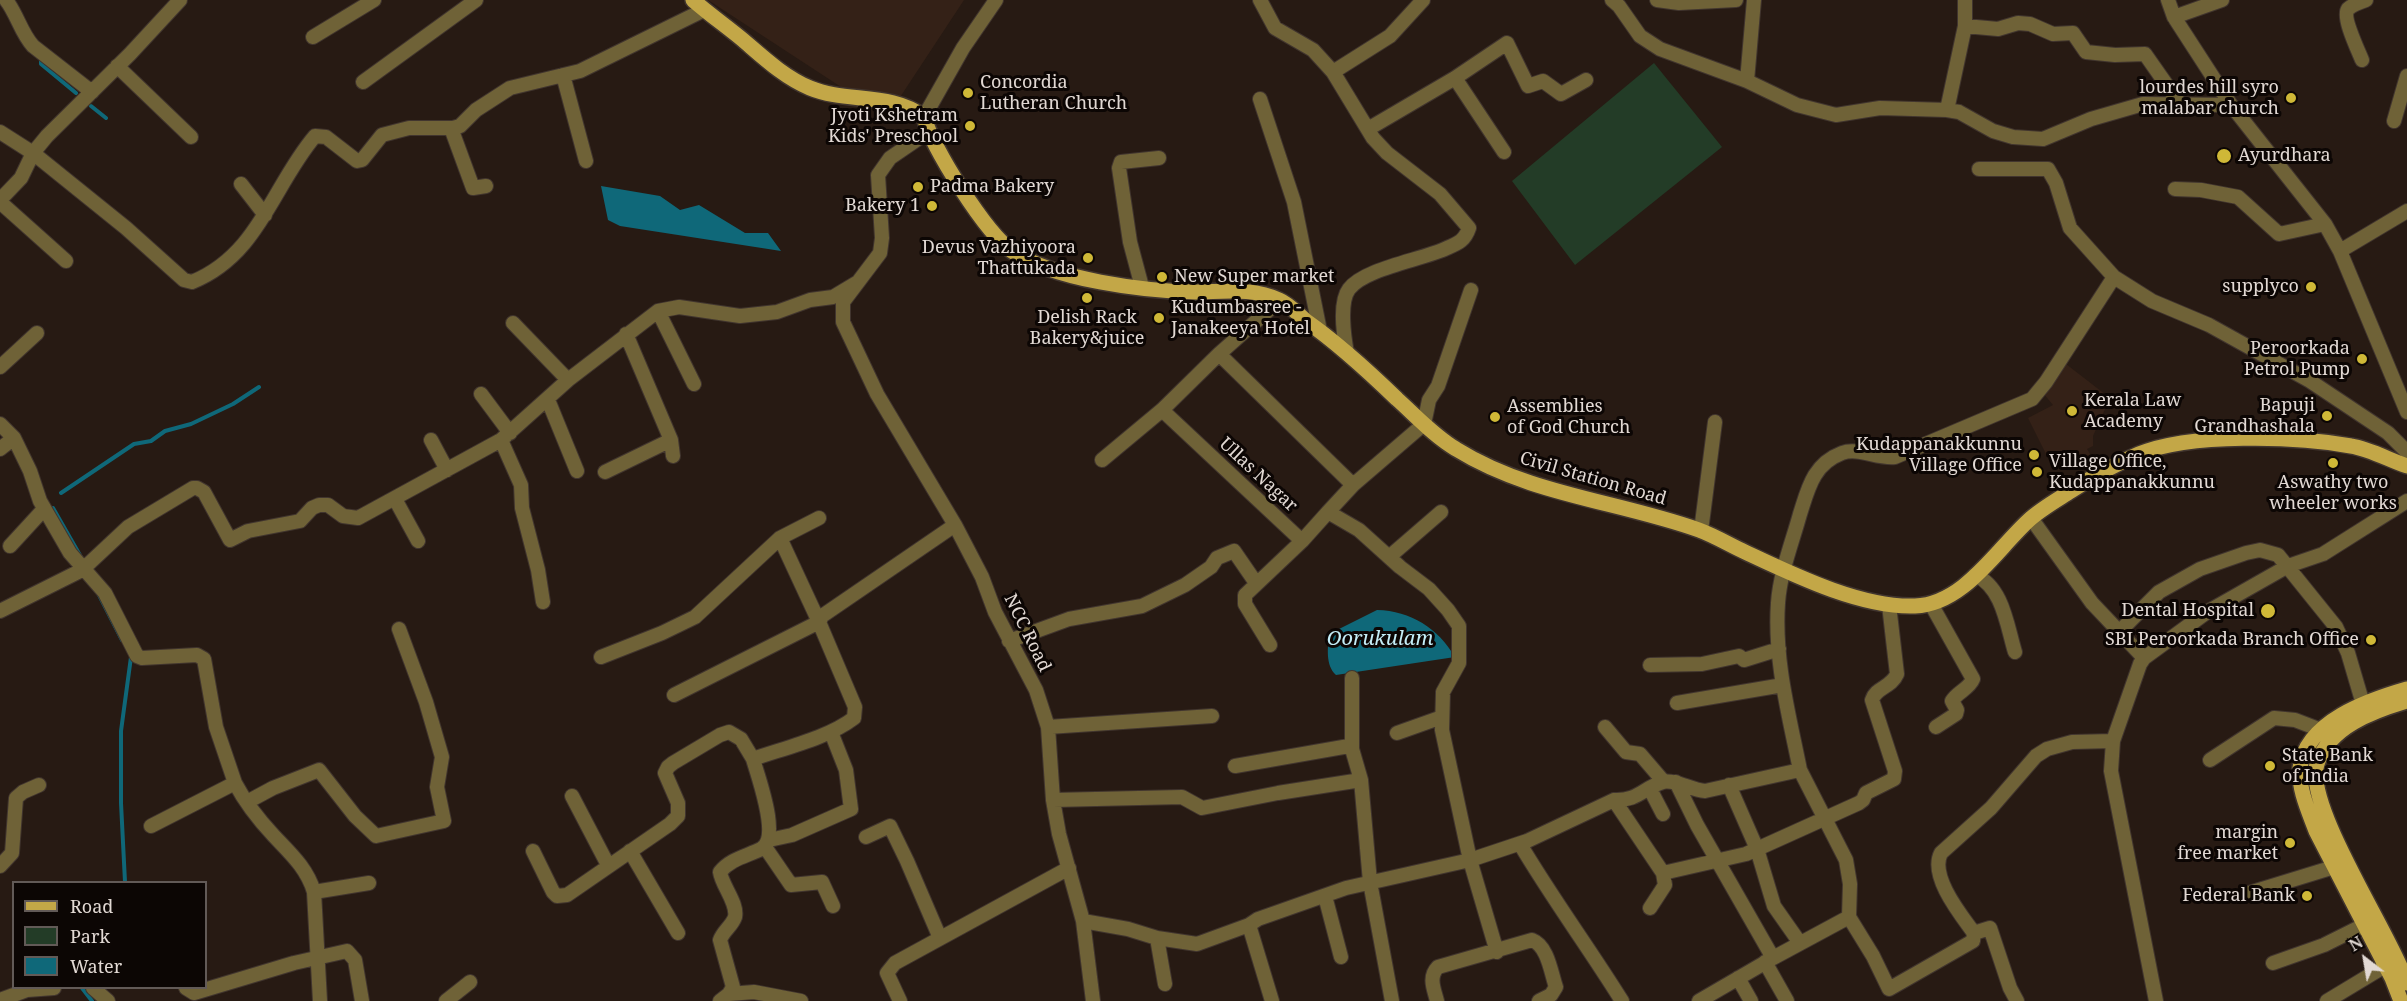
<!DOCTYPE html>
<html>
<head>
<meta charset="utf-8">
<style>
  body { margin:0 }
  #map { position:relative; width:2407px; height:1001px; overflow:hidden; background:#271a13; font-family:"Noto Serif",serif }
  canvas { display:block }
  .legend { position:absolute; left:12px; top:881px; width:195px; height:108px; box-sizing:border-box; background:#0c0604; border:2px solid #625a57; margin:0; padding:8px 10px; list-style:none; font-size:18px; color:#e2d9d4 }
  .legend li { display:flex; align-items:center; gap:12px; height:30px }
  .legend b { width:30px; border:2px solid #625a57 }
  .north { position:absolute; left:2335px; top:929px; width:60px; height:60px; -webkit-text-stroke:4px #0c0604; paint-order:stroke; rotate:329deg; font-size:16px; font-weight:700; line-height:24px; text-align:center; color:#e2d9d4 }
  .north::after { content:''; display:block; margin:auto; width:21px; height:27px; background:#e2d9d4; clip-path:polygon(50% 0,100% 100%,50% 72%,0 100%) }
</style>
</head>
<body>
<div id="map">
<canvas width="2407" height="1001"></canvas>
<ul class="legend">
<li><b style="height:8px;background:#c3a747"></b>Road</li>
<li><b style="height:16px;background:#233c27"></b>Park</li>
<li><b style="height:16px;background:#0f6879"></b>Water</li>
</ul>
<div class="north">N</div>
</div>
<script>
const c = document.querySelector('canvas').getContext('2d');
c.lineJoin = 'round';
function paint(path, color) { c.fillStyle = color; c.fill(path, 'evenodd'); }
function stroke(path, color, width, dash) { c.strokeStyle = color; c.lineWidth = width; c.lineCap = dash ? 'butt' : 'round'; c.setLineDash(dash || []); c.stroke(path); }
function drawText(font, color, halo, rows, align = 'center') {
  c.font = font + ' "Noto Serif",serif'; c.lineWidth = 6; c.setLineDash([]); c.textBaseline = 'middle'; c.strokeStyle = halo; c.fillStyle = color; for (const [text, x, y, turn = 0] of rows) {
    c.save(); c.translate(x, y); c.rotate((+turn || 0) * Math.PI / 180); c.textAlign = isNaN(turn) ? turn : align; if (halo) c.strokeText(text, 0, 0); c.fillText(text, 0, 0); c.restore();
  }
}
const built = new Path2D(`
  M708 0H964L887 117Z
  M2066 364 2110 398 2093 436V446L2087 449 2092 457 2072 468 2067 464 2054 470 2028 418 2053 405 2043 393Z`);
const green = new Path2D(`
  M1654 63 1722 147 1575 265 1512 181Z`);
const water = new Path2D(`
  M601 186 660 196 680 210 699 205 745 233H768L781 251 620 226 608 220Z
  M1377 610C1411 611 1438 628 1455 657L1336 675C1325 665 1328 647 1329 634Z`);
const stream = new Path2D(`
  M41 56V64L76 93
  M91 106 106 118
  M61 493 134 444 151 441 165 431 191 424 233 404 259 387
  M53 508 81 557
  M98 593 122 640
  M125 882 121 803V731L131 657
  M82 988 92 1001`);
const minor = new Path2D(`
  M6 0C17 14 21 33 33 46L92 92
  M1260 0 1275 28 1313 50 1333 72 1373 138 1387 153 1440 194 1469 228C1465 240 1459 243 1447 248 1422 260 1365 268 1349 289 1339 302 1344 337 1347 353
  M1612 0 1619 6 1640 36 1660 49 1747 81 1797 105 1836 115 1880 108 1947 110 1959 112 1993 131 2013 137 2043 139 2091 119 2143 104 2231 105
  M1657 0 1679 3 1736 0
  M2168 0 2174 17 2231 105 2325 224 2340 251 2407 412
  M2174 17 2222 0
  M1965 26 1998 29 2018 23 2030 24 2053 34 2073 33 2086 52 2115 55 2145 54 2180 104
  M313 37 374 0
  M2362 60C2358 50 2342 17 2348 9 2352 5 2360 2 2366 0
  M117 66 191 137
  M1333 72 1390 36 1423 0
  M563 75 586 161
  M1455 78 1504 152
  M1747 81 1754 0
  M363 82 476 0
  M1260 99 1294 202 1320 331
  M1947 110 1965 26V0
  M924 117 963 48 996 0
  M2394 121 2407 76
  M451 128 473 188 486 186
  M1368 129 1455 78 1507 43 1528 86 1543 81 1561 94 1586 80
  M0 132 33 153 47 136 130 54 180 0
  M928 132 890 158 878 175 882 238 880 253 843 302V322L877 394 955 525 982 577 995 612 1036 690 1048 727 1053 800 1059 834 1083 921 1093 1001
  M1979 169H2048L2056 183 2070 228 2114 277 2152 301 2209 325 2310 381 2388 433 2407 452
  M241 184 265 215
  M2175 189 2201 190 2238 197 2279 234 2325 224
  M0 200 21 178 33 153 126 228 184 280 192 282C259 255 273 185 315 136L326 137 357 161 362 160 382 135 409 128H453L460 126 476 110 510 88 580 71 704 10
  M0 202 66 261
  M2340 251 2407 211
  M1142 287 1130 242 1119 168 1121 162 1159 158
  M658 311 694 384
  M513 323 568 380
  M626 334 671 440 673 456
  M1219 354 1353 485
  M0 367 37 333
  M481 394 510 433
  M548 400 577 471
  M1162 410 1302 541 1328 512
  M0 424 14 438 30 471 40 501 70 553 105 593 137 656 142 658 197 655 204 659 216 727 235 783
  M431 440 447 470
  M501 440 521 485 522 508 538 570 543 602
  M0 449 14 438
  M1102 460 1162 410 1219 354 1280 300
  M605 472 671 440
  M395 499 418 541
  M2031 518 2092 603 2144 658
  M1701 531 1715 422
  M10 546 44 509
  M1389 557 1441 512
  M1975 575C2003 587 2007 626 2015 652
  M1931 604 1973 679C1969 689 1957 692 1952 701L1957 710 1956 714 1936 727
  M0 611 82 570 128 527 193 488H197L204 492 230 540 248 531 300 521 312 508 319 505H328L343 516 358 518 501 440 568 380 658 311 679 307 740 316 777 312 810 300 833 297 858 282
  M2118 633 2159 592 2200 569 2246 553 2260 550 2278 555 2336 627 2348 653 2363 704
  M1009 641 1069 619 1142 606 1185 585 1211 567 1217 558 1234 551 1256 583
  M1270 645 1245 604V595L1302 541
  M601 657 662 633 695 617 780 538 819 518
  M1650 665 1702 664 1739 656 1744 660 1779 649
  M1352 678V749
  M674 695 819 622 780 538
  M1677 703 1783 685
  M1048 727 1212 716
  M1605 727 1626 752 1640 754 1664 782
  M1397 733 1442 717
  M2210 760 2274 718 2295 720 2321 730
  M1235 766 1349 746 1352 749 1361 780 1370 882 1392 1001
  M1676 782 1697 825 1773 958
  M1729 785 1757 849 1774 906 1800 943
  M1650 789 1663 814
  M572 796 608 865
  M1053 800 1182 797 1202 808 1278 793 1361 780
  M1614 800 1663 873 1746 854 1859 803 1863 800 1866 793 1894 779 1895 771 1872 700C1876 687 1891 688 1897 674L1889 605
  M247 802 273 788 319 770 355 816 376 836 444 821 437 787 442 757 426 702 399 629
  M151 826 235 783C245 802 259 820 274 836 290 853 307 868 314 892L320 1001
  M866 837 890 826 907 861 940 938
  M769 840 792 835 851 809 846 770 831 732
  M1520 844C1552 898 1589 948 1622 1001
  M765 847 791 885 822 882 833 906
  M533 851 553 892 557 896 567 895 670 824 678 816V803L665 773 668 767 673 763 720 735 729 732 741 739 753 759C784 748 828 738 854 718L855 707 819 622 822 616 955 525
  M630 851 678 933
  M0 866 12 853 16 798 23 792 39 785
  M314 892 369 883
  M2246 894 2334 867
  M1325 896 1341 957
  M1650 908 1665 885 1663 873
  M1849 917 1873 956 1889 989 1973 941 1974 933C1961 915 1929 876 1941 853L1991 808 2036 756 2047 749 2072 742 2113 741
  M1083 921 1128 929 1157 938 1197 944 1249 925 1258 919 1346 888 1470 860 1442 730 1443 692 1459 663V626L1448 610 1429 589 1400 567 1359 530 1328 512 1353 485 1424 424 1429 400 1438 386 1471 290
  M1249 925 1272 1001
  M1974 933 1990 928 2010 988 2017 1001
  M1157 938 1165 984
  M1497 952 1470 860 1527 841 1614 800C1638 801 1643 788 1663 782 1675 779 1691 790 1705 791L1800 770C1789 715 1774 660 1778 603 1780 573 1792 543 1800 514 1808 489 1813 464 1842 453 1858 447 1877 459 1895 457L2032 399 2046 382 2114 277
  M1765 962 1787 1001
  M2273 963 2324 945 2364 925
  M1738 978 1751 1001
  M93 988 108 1001
  M186 988 194 993 294 963 347 951 355 960 362 1001
  M729 994 754 992 801 1001
  M0 1000 27 990 54 988
  M446 1001 470 982
  M720 1001 729 994 733 987 720 940C723 931 732 926 735 917 738 903 722 886 720 872 730 859 747 856 761 849 781 838 758 777 753 759
  M900 1001 887 973 895 963 1069 868
  M1437 1001C1434 989 1428 977 1438 967L1532 940C1548 946 1551 973 1556 987L1551 995 1539 1001
  M1699 1001 1773 958 1849 917 1850 884 1846 860 1800 770
  M2156 1001 2111 771 2113 741 2140 664 2144 658 2207 612 2288 566 2323 554 2407 501
  M2327 1001 2385 966`);
const major = new Path2D(`
  M693 0C709 14 726 26 743 40 764 58 784 77 810 88 846 103 891 92 924 117 932 148 986 233 1012 251 1054 280 1144 291 1195 292 1222 292 1253 287 1279 300 1289 304 1298 314 1306 321 1339 344 1368 371 1397 399 1416 416 1434 436 1456 449 1530 495 1618 501 1699 530 1715 536 1730 545 1745 552 1794 575 1861 608 1915 606 1964 604 1996 550 2029 520 2041 509 2057 500 2071 491 2092 477 2115 464 2139 454 2189 433 2296 436 2351 446 2370 449 2389 460 2407 466
  M2407 701C2373 711 2329 727 2317 764 2304 806 2391 935 2407 983
  M2401 1001 2392 978 2316 831C2309 812 2298 789 2300 768 2306 721 2369 700 2407 689`);
const markers = [
  [968,93,6,"#cfb837"],
  [2291,98,6,"#cfb837"],
  [970,126,6,"#cfb837"],
  [2224,156,8,"#cfb837"],
  [918,187,6,"#cfb837"],
  [932,206,6,"#cfb837"],
  [1088,258,6,"#cfb837"],
  [1162,277,6,"#cfb837"],
  [2311,287,6,"#cfb837"],
  [1087,298,6,"#cfb837"],
  [1159,318,6,"#cfb837"],
  [2362,359,6,"#cfb837"],
  [2072,411,6,"#cfb837"],
  [2327,416,6,"#cfb837"],
  [1495,417,6,"#cfb837"],
  [2034,455,6,"#cfb837"],
  [2333,463,6,"#cfb837"],
  [2037,472,6,"#cfb837"],
  [2268,611,8,"#cfb837"],
  [2371,640,6,"#cfb837"],
  [2270,766,6,"#cfb837"],
  [2290,843,6,"#cfb837"],
  [2307,896,6,"#cfb837"]
];
const poiNames = [
  ["Concordia",980,83,"left"],
  ["Lutheran Church",980,104,"left"],
  ["lourdes hill syro",2279,88],
  ["malabar church",2279,109],
  ["Jyoti Kshetram",958,116],
  ["Kids' Preschool",958,137],
  ["Ayurdhara",2238,156,"left"],
  ["Padma Bakery",930,187,"left"],
  ["Bakery 1",920,206],
  ["Devus Vazhiyoora",1076,248],
  ["Thattukada",1076,269],
  ["New Super market",1174,277,"left"],
  ["supplyco",2299,287],
  ["Kudumbasree -",1171,308,"left"],
  ["Janakeeya Hotel",1171,329,"left"],
  ["Delish Rack",1087,318,"center"],
  ["Bakery&juice",1087,339,"center"],
  ["Peroorkada",2350,349],
  ["Petrol Pump",2350,370],
  ["Kerala Law",2084,401,"left"],
  ["Academy",2084,422,"left"],
  ["Bapuji",2315,406],
  ["Grandhashala",2315,427],
  ["Assemblies",1507,407,"left"],
  ["of God Church",1507,428,"left"],
  ["Kudappanakkunnu",2022,445],
  ["Village Office",2022,466],
  ["Village Office,",2049,462,"left"],
  ["Kudappanakkunnu",2049,483,"left"],
  ["Aswathy two",2333,483,"center"],
  ["wheeler works",2333,504,"center"],
  ["Dental Hospital",2254,611],
  ["SBI Peroorkada Branch Office",2359,640],
  ["State Bank",2282,756,"left"],
  ["of India",2282,777,"left"],
  ["margin",2278,833],
  ["free market",2278,854],
  ["Federal Bank",2295,896]
];
const streetNames = [
  ["Ullas Nagar",1258,475,43],
  ["Civil Station Road",1593,479,16],
  ["NCC Road",1027,633,64]
];
const waterNames = [
  ["Oorukulam",1380,639]
];
paint(built, '#342117');
paint(green, '#233c27');
paint(water, '#0f6879');
stroke(stream, '#0f6879', 4);
stroke(minor, '#41352e', 16);
stroke(major, '#41352e', 18);
stroke(minor, '#6f6237', 14);
stroke(major, '#c3a747', 15);
for (const [x, y, r, color] of markers) { const dot = new Path2D(); dot.arc(x, y, r, 0, 2 * Math.PI); c.fillStyle = color; c.fill(dot); stroke(dot, '#0c0604', 2); }
drawText('18px', '#e2d9d4', '#0c0604', poiNames, 'right');
drawText('18px', '#e2d9d4', '#0c0604', streetNames);
drawText('italic 20px', '#c4edf7', '#0c0604', waterNames);
</script>
</body>
</html>
